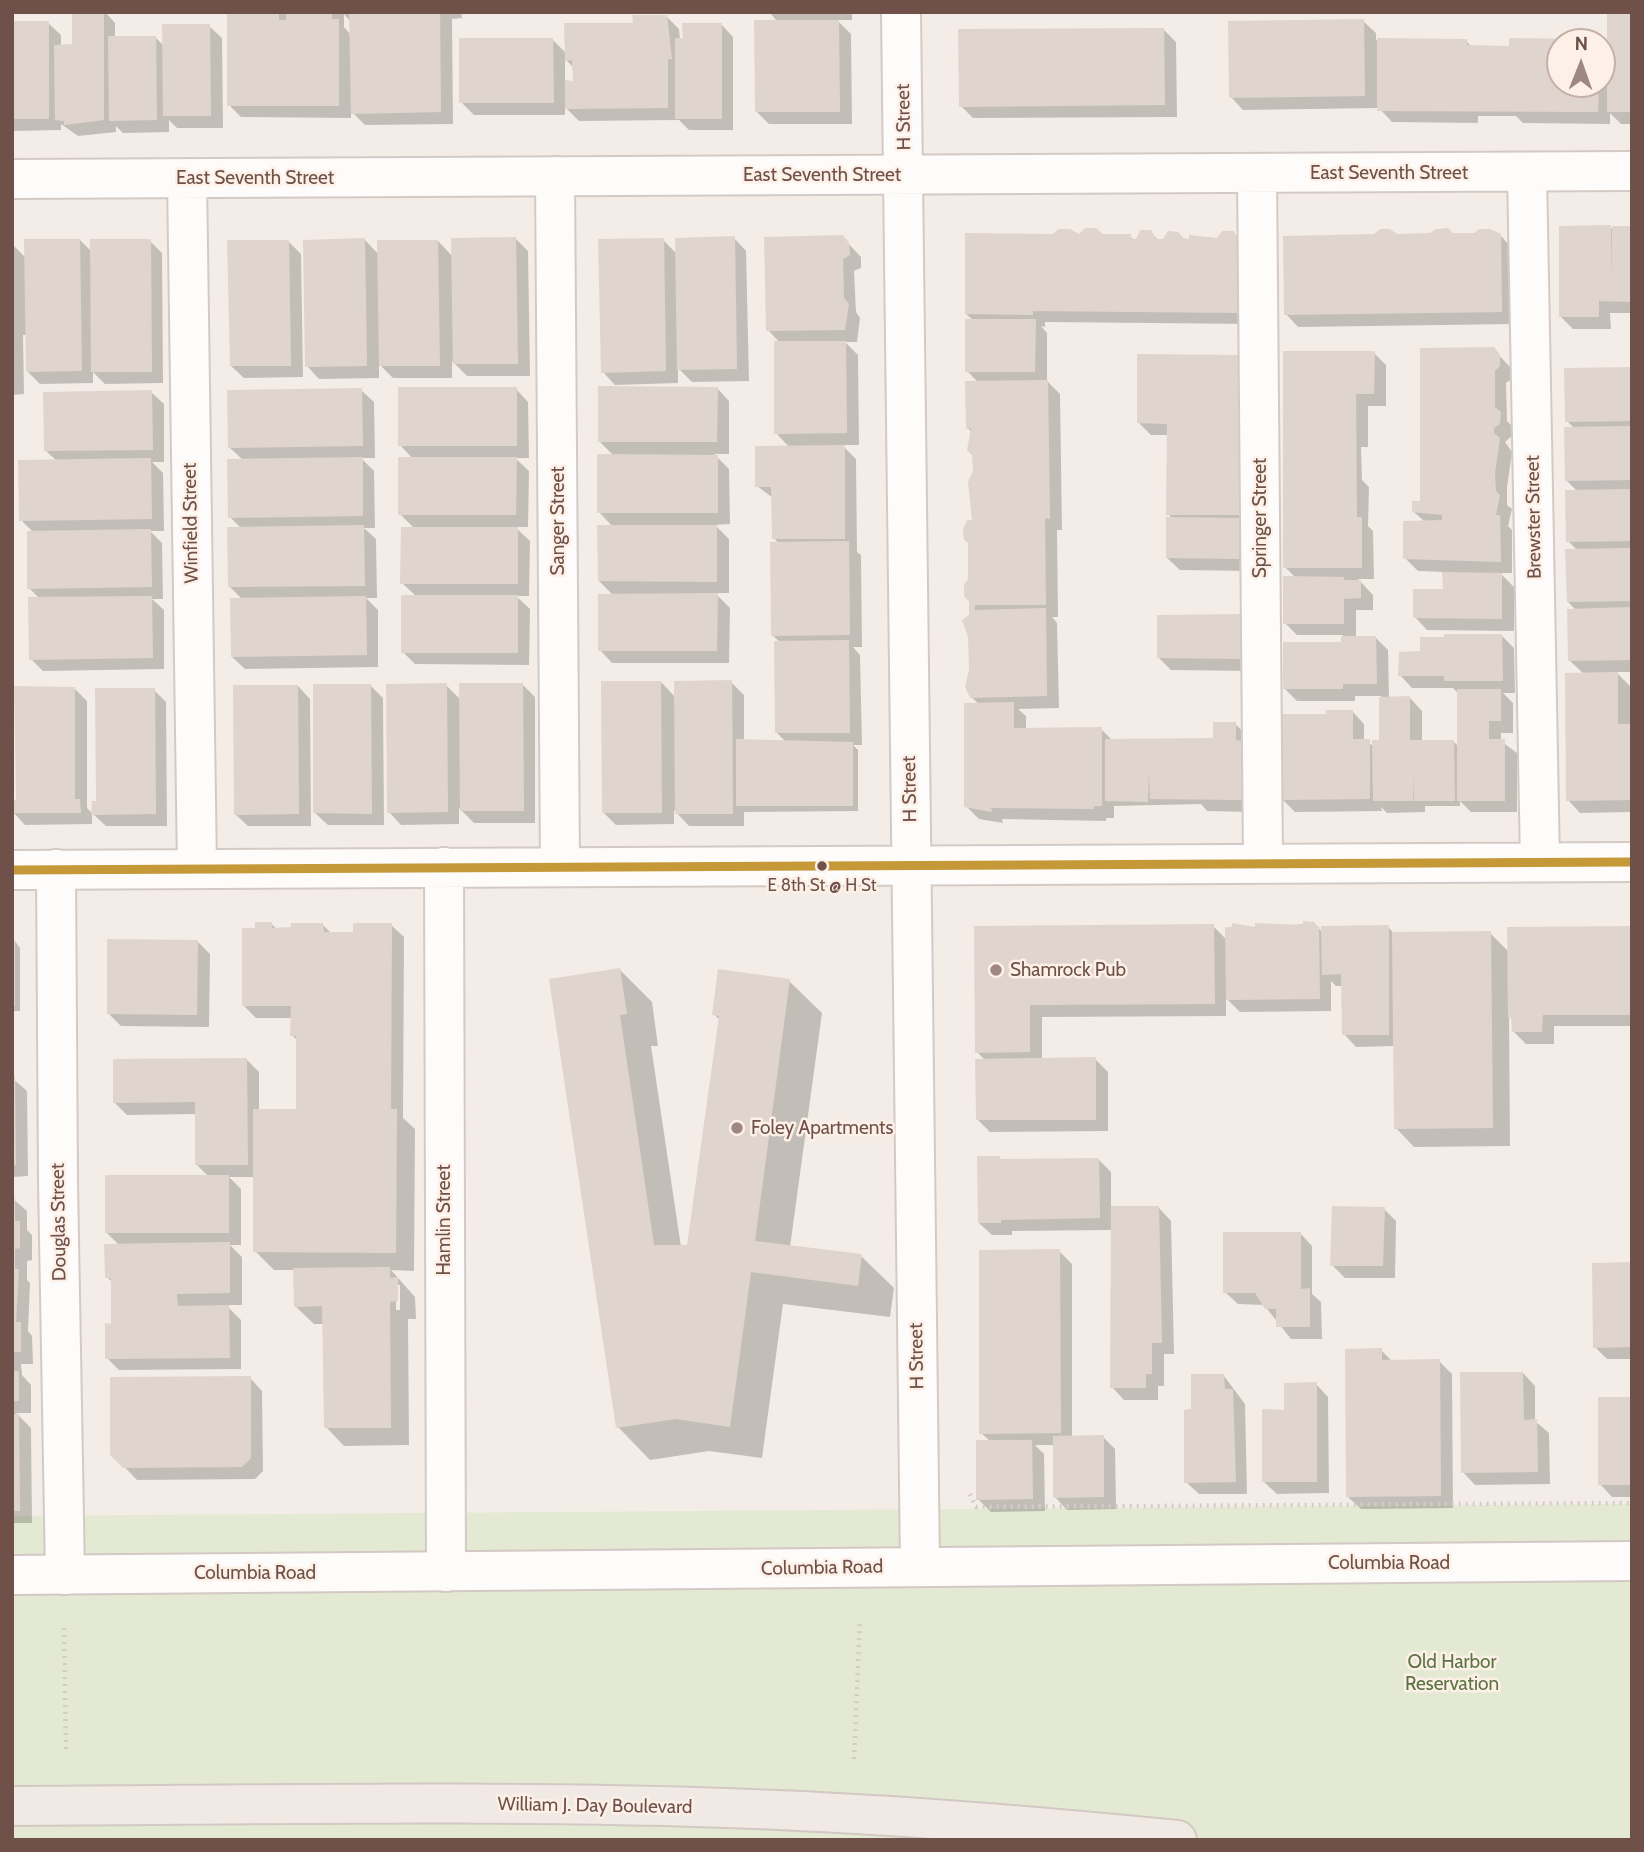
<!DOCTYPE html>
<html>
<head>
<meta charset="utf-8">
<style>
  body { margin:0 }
  #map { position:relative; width:1644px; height:1852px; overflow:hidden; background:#f4ede7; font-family:Cabin,sans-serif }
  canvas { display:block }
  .frame { position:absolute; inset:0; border:14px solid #6f514a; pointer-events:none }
  .north { position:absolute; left:1546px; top:28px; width:70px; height:70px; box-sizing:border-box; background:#fdf0e7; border:2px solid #c4b0a8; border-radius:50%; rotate:1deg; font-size:19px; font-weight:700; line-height:28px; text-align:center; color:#6f514a }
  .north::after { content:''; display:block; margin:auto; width:24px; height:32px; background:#9e8881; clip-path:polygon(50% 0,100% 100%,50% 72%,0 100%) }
</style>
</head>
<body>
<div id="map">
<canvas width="1644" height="1852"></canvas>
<div class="frame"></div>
<div class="north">N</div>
</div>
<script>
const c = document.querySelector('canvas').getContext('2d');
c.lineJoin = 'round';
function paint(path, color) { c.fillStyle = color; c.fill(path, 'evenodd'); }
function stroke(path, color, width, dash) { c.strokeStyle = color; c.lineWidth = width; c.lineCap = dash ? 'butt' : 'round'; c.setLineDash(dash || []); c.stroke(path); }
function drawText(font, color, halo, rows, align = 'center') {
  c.font = font + ' Cabin,sans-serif'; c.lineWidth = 5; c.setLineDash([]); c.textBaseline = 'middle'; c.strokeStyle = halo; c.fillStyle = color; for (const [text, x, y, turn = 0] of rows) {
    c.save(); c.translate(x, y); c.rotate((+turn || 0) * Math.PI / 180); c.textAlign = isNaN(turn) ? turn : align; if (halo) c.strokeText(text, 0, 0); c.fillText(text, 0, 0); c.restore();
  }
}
const green = new Path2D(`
  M1632 1504V1840H12V1516Z`);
const shadow = new Path2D(`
  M74 12H105L115 23V38L155 37 164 46 209 26 222 38 223 128H177L169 120V132L123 133 116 126V132L78 136 61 124V130L14 131 12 23H48L61 35V46H74Z
  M229 12H461L462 18 452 19 453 124 365 125 351 111V118L241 117 229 105ZM344 14 351 22V35L344 27Z
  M769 12H852V20H837L851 34 852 124H769L757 112 778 22Z
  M1385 12H1517V13H1386Z
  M1632 12V124H1621L1610 113V124L1523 123 1516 116H1478V123L1392 122 1379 108 1243 110 1231 97 1363 21 1376 33V40L1466 41 1472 47 1511 50V40L1598 41 1560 42V84H1602V44L1608 51Z
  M667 17 679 29 680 40 721 24 733 37V130H689L679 120 579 121 565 107V115H474L461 102 553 40 567 54 635 25ZM565 59 574 68V82H565Z
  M1164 30 1176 42 1177 117 973 118 961 106Z
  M1610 227 1614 231 1632 227V313H1610L1611 329H1573L1561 317Z
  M1151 232 1159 241 1178 233 1185 240H1218L1233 233 1241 240 1254 324 1045 322V327L1041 326 1047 333V381L1060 394 1062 530H1057L1058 617H1052L1057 623 1059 708 1018 709 1026 716V730L1101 729 1113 741 1215 740 1235 724 1248 736 1254 812 1207 811 1201 804 1114 806V818H1106V821L1002 819 1003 823 979 819 966 806 979 704 971 697 970 579 974 471 972 433 968 428 978 382 967 371 973 320 966 314 1079 236H1130L1136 242Z
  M1500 235 1512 248 1514 324 1298 327 1286 314 1375 236Z
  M842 237 861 257V268L854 271 856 312 860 318 857 342H845L858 355 859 445H842L856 459 857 552 861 555 862 647H853L860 655 862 745H853L858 750V811L744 812V826H689L674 810V824L616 825 604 813 661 682 676 698 731 682 744 695V741L786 742 776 732 780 642 772 635 779 544 774 538 773 498 757 486 790 448 776 433 780 343 768 330Z
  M734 238 746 251 749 381 692 382 678 368V383L615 385 603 372 663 240 677 254Z
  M516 239 528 251 530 376H467L452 361V378H393L379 364V378L319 379 307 366 365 240 379 255 438 241 453 257Z
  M80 240 92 252 150 241 162 253 163 383 105 384 93 372V383L40 384 27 371V335H23L24 394 12 395V244L26 258Z
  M288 241 301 254 303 377 244 378 231 366Z
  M1493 349 1512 369V379L1506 383 1507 421 1512 426V436L1505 442 1512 452 1507 487V505L1512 509 1508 526 1512 530V573H1500L1514 587V631L1427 630 1415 617 1445 591 1444 572 1418 571 1405 558 1425 522 1414 512 1422 503Z
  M1285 353H1374L1386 365V406H1368V447H1361L1362 480 1369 487 1368 526 1373 531 1374 579H1358L1373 595V610H1356V638H1376L1388 650 1389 698H1410L1422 711V742H1454L1459 747 1458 693 1453 688H1412L1400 675 1422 653 1502 636 1514 648 1515 693H1503L1513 703V733H1501V741L1517 753V812H1471L1460 801V806H1425V812L1387 813 1381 807 1382 811 1295 812 1282 799 1328 716 1352 711 1364 724V741L1374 746 1381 742V696H1355V701H1297L1284 688 1343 644V635H1297L1285 623 1296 578 1285 567Z
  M1238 356 1251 369V571L1180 570 1167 558 1173 519 1168 514V435H1151L1139 423Z
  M1632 368V672H1616L1630 686 1632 812 1580 813 1568 800 1584 674 1570 661 1577 611 1568 602 1577 550 1568 541 1577 491 1567 481 1574 428 1567 421Z
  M717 388 729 401V454H714L729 469 730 524 715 525 729 539V593H715L730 608 729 663H612L600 650 614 596 599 581 613 527 599 512 614 456 599 441Z
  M516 389 528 402 529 458H515L529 471 528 527H515L530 541 529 596H516L530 609 529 665 415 664 403 652 416 596 402 583 414 528 400 514 413 459 400 445Z
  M361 390 374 402 375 458H361L374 471 375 528H364L376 539 377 598H366L378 610V667L245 669 232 657 242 599 230 587 241 528 230 517 243 460 229 447Z
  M151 392 164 404V462H152L163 473 164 531H150L162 543 163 599H152L164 610V669L43 671 31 659 40 599 29 588 34 533 21 520 57 461 46 451Z
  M1241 616 1253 629V671L1171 670 1159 658Z
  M522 684 535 697V823H474L459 808V824L401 825 389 812 446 685 460 699Z
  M298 686 310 699 311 826H248L235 814Z
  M371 686 383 698 384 825H328L315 813Z
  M74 688 87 701V808L92 813V824L25 825 13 812Z
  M154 690 166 702 167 826H106L93 814Z
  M1314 923 1323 933 1388 927 1395 934 1490 933 1509 952 1632 928V1026H1554V1044H1526L1513 1031V1020L1509 1016 1510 1146 1414 1147 1396 1128 1395 1046 1356 1047 1344 1034 1343 986H1336L1331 981V1011L1240 1012 1226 998V1016L1042 1017V1060L1095 1059 1108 1072V1131L990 1132 977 1119 985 1060 977 1052 976 928 1213 926 1227 940 1257 929Z
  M271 924 277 929 323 925 332 934H355L391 925 404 937 403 1118 415 1129 414 1271 391 1270 415 1297 416 1319H408L409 1445 344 1446 326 1427 324 1324H314L295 1306V1270H274L255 1251V1177H229L241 1189V1245H230L242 1257V1305H226L241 1320V1369L119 1370 107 1358 113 1325V1283L107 1277 120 1246 106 1232 209 1177 197 1165V1114L127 1115 115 1103 246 1059 259 1072V1111H300L298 1041 292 1035V1018H256L244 1006 256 929ZM396 1285H400V1310H396Z
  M12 937 20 948V1011H12Z
  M198 942 210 954 209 1027 121 1026 108 1013Z
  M620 970 652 1002 658 1046H651L681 1247H689L720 1020 714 1014 789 981 822 1013 790 1247 861 1256 894 1288 890 1317 783 1304 762 1458 709 1451 650 1460 618 1427Z
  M12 1078 27 1091 28 1176 12 1177Z
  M999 1158 1003 1161 1098 1159 1111 1172V1208H1159L1171 1221 1174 1354H1164V1386H1158V1400H1124L1112 1387V1230L1012 1231V1235H992L979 1223Z
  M12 1198 27 1211V1230L32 1235V1260L27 1261V1280L30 1283 28 1331 32 1336 33 1364H21L22 1375 31 1385V1413H16L31 1428 32 1523H12Z
  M1384 1209 1396 1221 1395 1278H1345L1332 1265Z
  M1300 1233 1312 1246V1294L1321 1302 1322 1339H1291L1264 1305 1238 1304 1225 1292Z
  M1059 1251 1072 1264V1437H1103L1115 1449 1116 1509 1067 1510 1055 1497V1445H1035L1044 1454 1045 1511 991 1512 978 1499 990 1441 981 1433Z
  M1632 1264V1359H1607L1595 1347Z
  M1381 1350 1393 1362 1439 1361 1452 1374 1453 1508 1361 1509 1348 1497Z
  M1523 1373 1535 1386V1421L1549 1433 1550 1484 1475 1485 1463 1472Z
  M1224 1376 1245 1404 1247 1494H1199L1186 1482 1193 1410Z
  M250 1378 262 1391 263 1471 255 1479 137 1480 112 1454Z
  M1316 1384 1328 1397 1329 1493 1277 1494 1264 1482 1285 1411Z
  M1632 1398V1497H1612L1600 1484Z`);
const building = new Path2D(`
  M72 12H104V120L64 125V121L55 120 54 45 72 44Z
  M227 12H279V20H286V12H332V19H339V106H227Z
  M349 12H440L441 112 351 114Z
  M1607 12H1632V112H1607Z
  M632 15H667L672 59H668V108L565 109V80L573 81 572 60 565 61 564 23H633Z
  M1364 19 1365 96 1229 98 1228 21Z
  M754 20H839L840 112H755Z
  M12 21H49V119H12Z
  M682 23H722V119H675V38H683Z
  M162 24H210L211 116H163Z
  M1164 28 1165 105 959 107 958 29Z
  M108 36H156L157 120 109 121Z
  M459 38H553L554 103H459Z
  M1377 38 1467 39V45L1509 46V38L1599 39V42H1560V84H1599L1598 112 1377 111Z
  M1611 225V282L1612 226H1632V302L1599 301V317H1559V226Z
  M1085 228H1096L1103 234H1131V239H1136L1140 230H1151L1156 239H1163L1168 231 1179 232 1182 238 1189 239V235L1217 238 1222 231H1234L1237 239H1243L1242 313 1033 311V315L965 314V233L1052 234 1059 229H1070L1079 234Z
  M1448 228 1453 233H1474L1479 229H1490L1501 234 1502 312 1284 315 1283 236 1374 234 1380 229H1390L1397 234 1430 233 1436 229Z
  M843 235 849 243 850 255 843 259 844 298 849 304 845 330 766 331 764 237Z
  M735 236 737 369 677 370 675 238Z
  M516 237 518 364H453L451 238Z
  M365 238 367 366 305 367 303 240Z
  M664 238 666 371 601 373 598 239Z
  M24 239H80L82 371 26 372Z
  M90 239H151L152 372H91Z
  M227 240H289L291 366H230Z
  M377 240H438L440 366H379Z
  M965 319H1036L1035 372H965Z
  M774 341H846L847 433 774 434Z
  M1494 347 1500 355V366L1495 371V407L1501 412 1500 424 1494 428V433L1500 438 1495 473 1496 491 1500 495 1496 515H1500L1501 562 1403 559V521L1442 520V515L1412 512V501H1420V348Z
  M1283 351H1375L1374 394H1356L1357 517H1362V568H1283Z
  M1137 354 1239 355V515H1166L1167 424 1137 423Z
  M1632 367V421L1565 422 1564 368Z
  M1048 380 1050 519 1045 518 1046 605H975V610L1046 608 1047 696 970 698 965 687 969 670 968 637 962 620 969 615V602L964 596V585L968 579V543L964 540 963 529 967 520H972L968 482 973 471 972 455 967 450 971 428 966 429 965 381Z
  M598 386 718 387 717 442H598Z
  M398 387H517V446H398Z
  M362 388 363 446 228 448 227 390Z
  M152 390 153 450 44 451 43 392Z
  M1632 426V480L1565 481 1564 427Z
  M845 445V539H772L771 487H755V446Z
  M597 454 718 455V513H597Z
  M363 457V516L228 518 227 459Z
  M398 457H517L516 515H398Z
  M151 458 152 519 19 521 18 460Z
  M1632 489V541L1566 542 1565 490Z
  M1166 517 1239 518V559L1166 558Z
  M364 525 365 586 228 587 227 527Z
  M597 525H717V582L598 581Z
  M401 527H518V584H400Z
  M151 529 152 587 27 589V531Z
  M849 541 850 635 771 636 770 542Z
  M1632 548V601L1567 602 1565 549Z
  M1442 572 1502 573V619L1413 618V589H1443Z
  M1283 576 1344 577V580H1361V598L1344 599V624H1283Z
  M718 593 717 651H598V594Z
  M401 595H518V653H401Z
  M152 596 153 658 29 660 28 597Z
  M366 596 367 655 231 657 230 598Z
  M1632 607V660L1568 661 1567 609Z
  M1241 614V659L1157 658V615Z
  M1444 634H1502L1503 681H1444V676H1398L1399 652 1420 651V637H1444Z
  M1341 636H1376L1377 684H1343V689H1283V642H1341Z
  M849 640 850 733H775L774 641Z
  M1618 672V724H1632V800L1566 801 1565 673Z
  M732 680 733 814H675L674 681Z
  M601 681H661L662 813H602Z
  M447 683 448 812 387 813 386 684Z
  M459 683H523L524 811H460Z
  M313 684H371L372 814 313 813Z
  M233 685H298L299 814 234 815Z
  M14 686 75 687V799H80L81 813H12V800H16Z
  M95 688H155L156 814 91 815 92 801H96Z
  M1457 689H1501V721H1489V739H1505V801H1457Z
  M1410 696V740H1454L1455 801H1414V774L1413 801H1373L1372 740H1379V697Z
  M1014 702V728L1102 727V806H1094V809L991 808 992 812 964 807V703Z
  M1326 710H1353V739H1370V799L1281 800 1280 714H1326Z
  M1213 722H1236V740L1242 741V800L1150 799 1149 770 1148 802 1105 801V739L1213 738Z
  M736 739 853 742V806H736Z
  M1303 921 1315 922V926H1319L1320 999 1226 1000 1225 927H1232V923L1255 927V923L1303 925Z
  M255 922H272V928L291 927V923H323L324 932H353V923H392L391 1109H397L396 1253 253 1252V1109H296V1036H290L291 1006H242V928H255Z
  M1214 924 1215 1004 1030 1005V1052L975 1053 974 926Z
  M1389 925V1035H1342L1341 974 1322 975 1321 926Z
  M1632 926V1015H1543L1542 1032H1512L1511 1017H1508L1507 927Z
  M1491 931 1493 1128 1394 1129 1392 932Z
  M12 936 15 940V1006H12Z
  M107 939 198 940 197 1015 107 1014Z
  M620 968 627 1014 620 1015 654 1245H687L719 1016 712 1015 718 969 790 979 755 1241 862 1254 858 1286 751 1272 730 1427 676 1419 616 1428 549 979Z
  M1096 1057V1120H976L975 1059Z
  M247 1058 248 1165H195V1102L113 1103V1059Z
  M12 1076H15L16 1165H12Z
  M977 1156H1000V1159L1099 1158 1100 1218 1001 1220V1223H978Z
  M105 1175H229V1233H105Z
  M12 1197H15V1221H20V1248L15 1249V1269H19L16 1322H21V1352H12Z
  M1111 1206H1159L1162 1343H1152V1374H1146V1388H1110Z
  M1332 1206 1385 1207 1383 1266H1330Z
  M1223 1232H1301V1289L1310 1288V1327H1276V1309H1265L1255 1293H1223Z
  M230 1242V1293L177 1294 178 1306 229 1305 230 1358 105 1359V1323L111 1324V1278H105L104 1244Z
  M1060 1249 1061 1433 979 1434V1250Z
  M1632 1262V1347L1593 1348 1592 1263Z
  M390 1267V1278L398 1277V1301L390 1302 391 1428H324L322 1306 294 1307 293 1268Z
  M1382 1348V1360L1440 1359 1441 1496 1346 1497 1345 1349Z
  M12 1371H19V1401H12Z
  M1460 1372H1523L1524 1420 1537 1419 1538 1472 1461 1473Z
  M1191 1374H1224L1225 1389H1233L1236 1482 1184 1483V1410L1191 1409Z
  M251 1376V1458L242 1467 123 1468 110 1455V1377Z
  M1317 1382V1482H1262V1409L1284 1410V1383Z
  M1598 1397H1632V1485H1598Z
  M12 1414H19L20 1511H12Z
  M1104 1435V1497L1053 1498V1436Z
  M976 1440H1032L1033 1499 976 1500Z`);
const path = new Path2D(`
  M970 1494 976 1507 1632 1503
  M64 1628 66 1754
  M854 1759 860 1620`);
const minor = new Path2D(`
  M901 12 920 1566
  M1527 172 1540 862
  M1257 173 1263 864
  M555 176 560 866
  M187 178 197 869
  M12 179 1632 171
  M444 867 446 1572
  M56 869 58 1182 65 1575
  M12 870 1632 862`);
const secondary = new Path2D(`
  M12 1575 1632 1561`);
const primary = new Path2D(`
  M12 1806C250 1805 489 1800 727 1808 877 1813 1027 1825 1177 1840`);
const bus1 = new Path2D(`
  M12 870 1632 862`);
const markers = [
  [822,866,6,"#6f514a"],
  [996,970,7,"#9e8881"],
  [737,1128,7,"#9e8881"]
];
const busNames = [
  ["E 8th St @ H St",822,886]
];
const streetNames = [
  ["H Street",904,117,-91],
  ["East Seventh Street",1389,173],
  ["East Seventh Street",822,175],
  ["East Seventh Street",255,178],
  ["Brewster Street",1534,517,-91],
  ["Springer Street",1260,518,-90],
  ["Sanger Street",558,521,-90],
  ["Winfield Street",191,523,-91],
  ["H Street",910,789,-91],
  ["Hamlin Street",444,1220,-90],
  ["Douglas Street",59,1222,-91],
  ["H Street",917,1356,-91],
  ["Columbia Road",1389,1563],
  ["Columbia Road",822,1568,-1],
  ["Columbia Road",255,1573],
  ["William J. Day Boulevard",595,1806,1]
];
const poiNames = [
  ["Shamrock Pub",1010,970],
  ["Foley Apartments",751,1128]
];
const parkNames = [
  ["Old Harbor",1452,1662],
  ["Reservation",1452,1684]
];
paint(green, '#e4e9d3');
paint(shadow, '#0003');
paint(building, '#e0d4cf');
stroke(minor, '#d3cac5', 42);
stroke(secondary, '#d3c8c4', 42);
stroke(primary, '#d3c9c4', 42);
stroke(path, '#d5ccca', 4.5, [2, 5]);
stroke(minor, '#fdfcfb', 38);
stroke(secondary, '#fdfcfb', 38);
stroke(primary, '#f1eae4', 38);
stroke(bus1, '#c59838', 9);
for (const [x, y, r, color] of markers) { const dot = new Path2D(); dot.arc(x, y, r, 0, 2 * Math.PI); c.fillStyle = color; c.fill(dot); stroke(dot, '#fdf0e7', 2.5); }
drawText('17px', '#6f514a', '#fdf0e7', busNames);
drawText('19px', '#6f514a', '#fdf0e7', streetNames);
drawText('19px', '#6f514a', '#fdf0e7', poiNames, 'left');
drawText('19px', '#5b7443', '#fdf0e7', parkNames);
</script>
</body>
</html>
